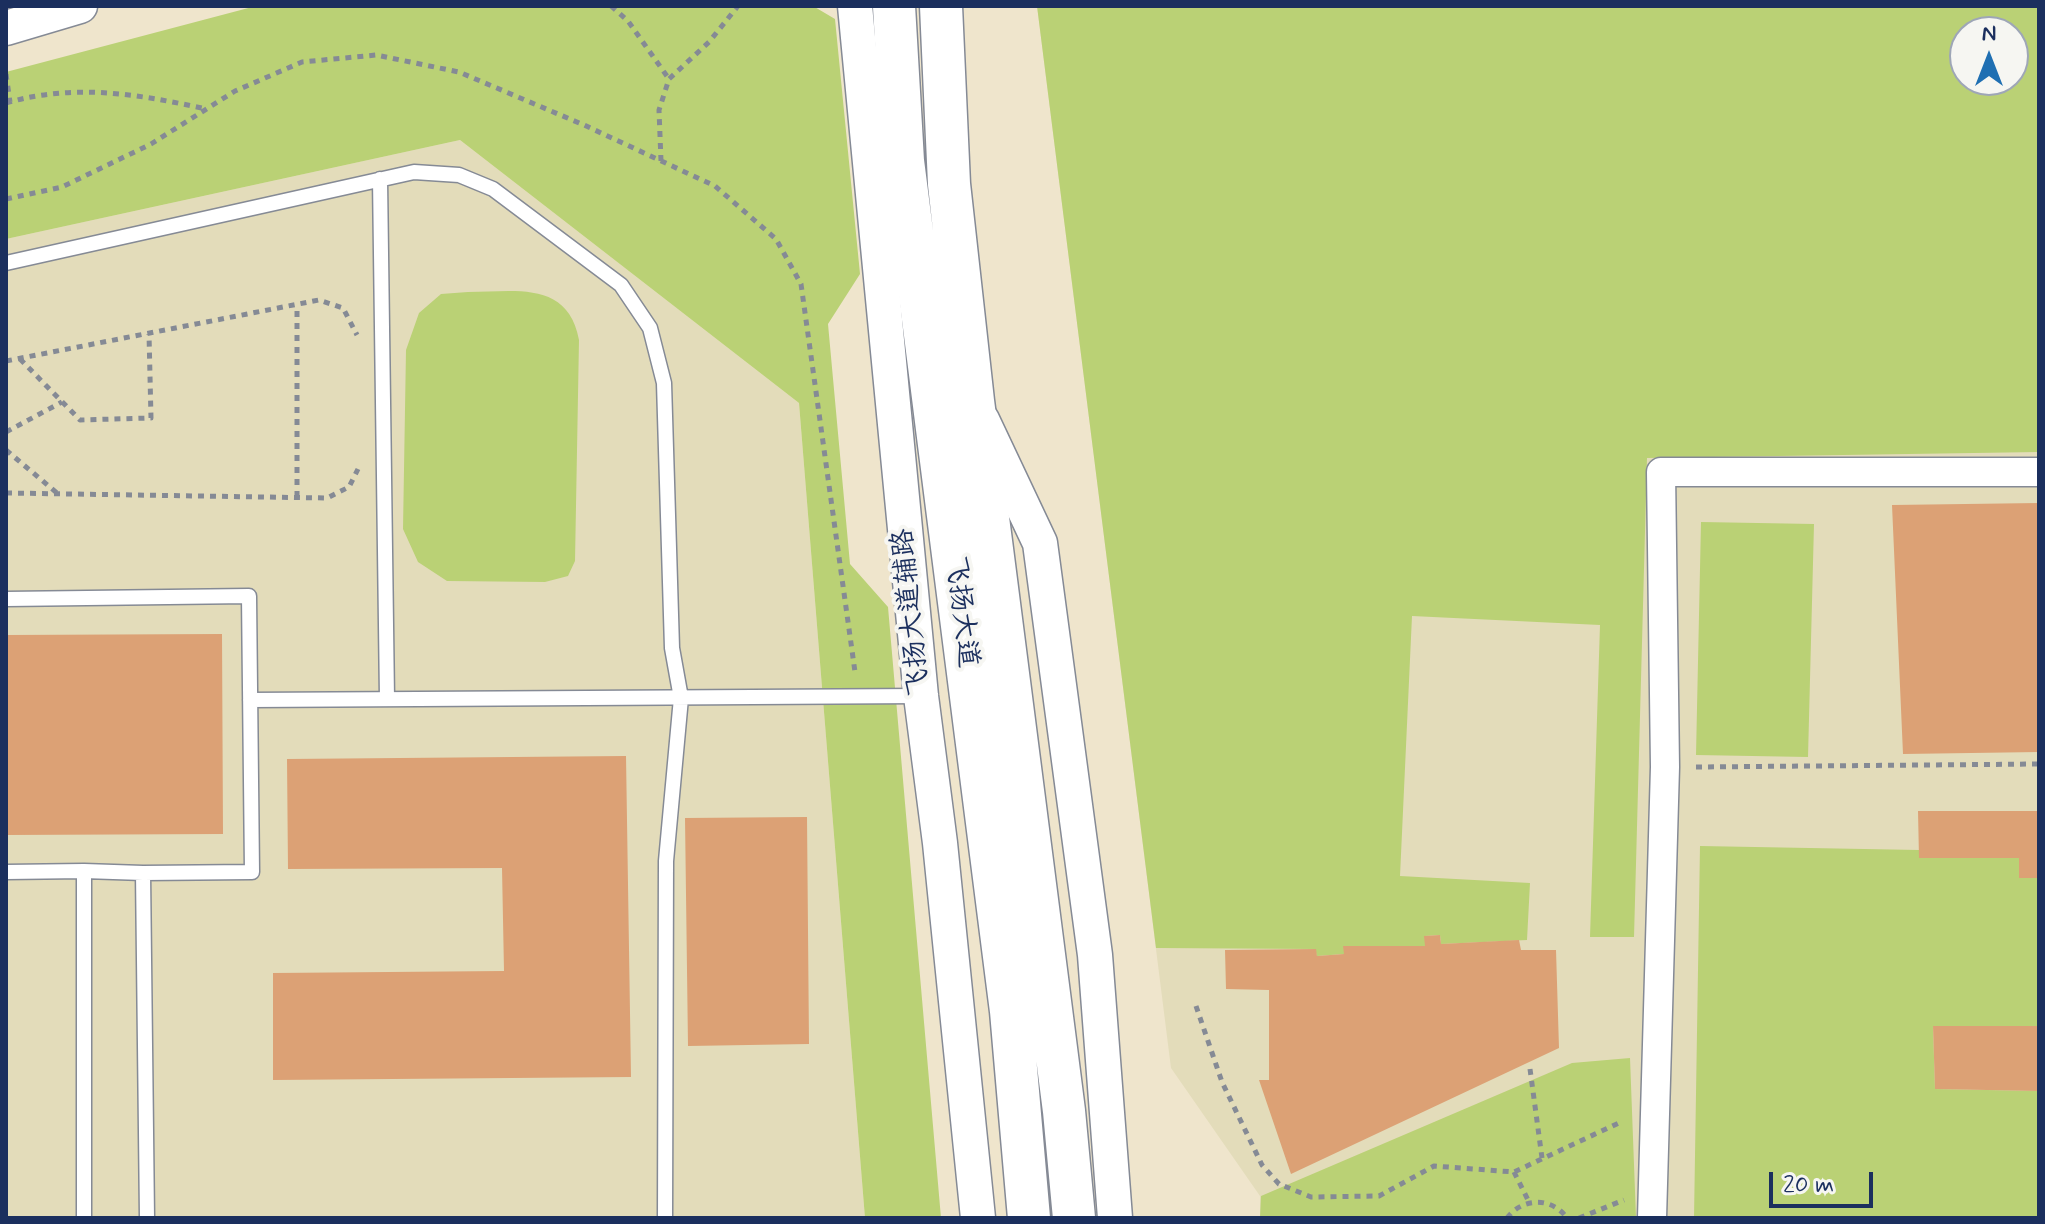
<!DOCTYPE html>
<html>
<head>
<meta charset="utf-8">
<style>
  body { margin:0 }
  #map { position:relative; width:2045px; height:1224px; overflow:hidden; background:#efe5cc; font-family:Mynerve,sans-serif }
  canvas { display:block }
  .frame { position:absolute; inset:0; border:8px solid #1b2f5e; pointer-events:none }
  .north { position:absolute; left:1949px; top:16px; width:80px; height:80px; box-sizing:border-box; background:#f6f6f2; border:2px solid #9ea6b7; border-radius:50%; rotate:0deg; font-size:22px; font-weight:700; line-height:32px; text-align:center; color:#1b2f5e }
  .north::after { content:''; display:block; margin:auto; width:28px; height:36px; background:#1f6fb2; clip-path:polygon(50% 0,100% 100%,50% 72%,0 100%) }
  .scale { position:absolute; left:1769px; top:1172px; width:104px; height:36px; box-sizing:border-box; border:4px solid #1b2f5e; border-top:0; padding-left:10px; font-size:24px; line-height:28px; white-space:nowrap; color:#1b2f5e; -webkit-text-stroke:6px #f6f6f2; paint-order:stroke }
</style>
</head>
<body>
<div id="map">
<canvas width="2045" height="1224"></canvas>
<div class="frame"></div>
<div class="north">N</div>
<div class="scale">20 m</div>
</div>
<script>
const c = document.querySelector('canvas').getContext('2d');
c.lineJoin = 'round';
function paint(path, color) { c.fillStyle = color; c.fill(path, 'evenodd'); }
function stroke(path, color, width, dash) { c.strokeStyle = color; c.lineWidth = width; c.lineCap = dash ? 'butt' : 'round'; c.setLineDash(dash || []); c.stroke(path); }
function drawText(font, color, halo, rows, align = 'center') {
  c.font = font + ' Mynerve,"LXGW WenKai TC",sans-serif'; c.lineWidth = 8; c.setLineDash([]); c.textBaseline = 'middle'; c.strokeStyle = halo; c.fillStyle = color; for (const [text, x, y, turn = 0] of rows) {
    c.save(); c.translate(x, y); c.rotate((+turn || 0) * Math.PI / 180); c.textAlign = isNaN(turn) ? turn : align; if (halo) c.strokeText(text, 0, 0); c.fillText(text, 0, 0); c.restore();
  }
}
const built = new Path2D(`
  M1037 6H2039V1218H1260V1196L1171 1068ZM1965 32H2013V80H1965Z
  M460 140 799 403 865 1218H6V239Z`);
const green = new Path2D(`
  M256 6H813L835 19 860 274 828 324 850 564 888 607 941 1218H865L799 403 460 140 6 239V72Z
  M1037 6H2039V452L1647 458 1634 937H1590L1600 625 1412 616 1400 876 1530 883 1527 940 1441 944 1440 935 1425 936V946H1344V954L1317 956 1315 949 1156 948ZM1965 32H2013V80H1965Z
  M468 292C515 292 568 280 579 340L575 561 568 576 545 582 447 581 418 562 403 529 406 350 419 313 441 294Z
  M1701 522 1814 524 1808 757 1696 755Z
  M1700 846 1919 850 1920 858H2019V878H2039V1026H1933L1935 1089 2039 1091V1218H1694Z
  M1630 1058 1636 1218H1260L1261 1196 1572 1063Z`);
const building = new Path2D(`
  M2039 503V752L1903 754 1892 505Z
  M222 634 223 834 6 835V635Z
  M626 756 631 1077 273 1080V973L504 971 502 868 288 869 287 759Z
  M1918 811H2039V878H2019V858H1919Z
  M807 817 809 1044 688 1046 685 818Z
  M1440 935 1441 944 1519 940 1521 950H1556L1559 1048 1291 1174 1259 1080H1269V990L1226 989 1225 950 1316 949 1317 956 1344 954 1343 946H1425L1424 936Z
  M1933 1026H2039V1091L1935 1089Z`);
const path = new Path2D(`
  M611 6 628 21 669 79
  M6 74 10 102
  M6 103C74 83 138 94 206 109
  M661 161 659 110 669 79 709 42 738 6
  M6 199 62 187 151 144 235 91 302 62 376 55 459 72 584 125 715 186 776 239 801 284 855 672
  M20 359 80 420 151 418 149 334
  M6 361 319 300 343 308 357 335
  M6 432 62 402
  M6 450 57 493
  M6 493 327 498 349 487 358 469
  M297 497V305
  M1696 767 2039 764
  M1196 1006 1222 1082 1262 1165 1279 1184 1311 1197 1379 1196 1434 1166 1514 1172 1623 1121
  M1530 1069 1542 1158
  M1514 1172 1529 1202
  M1507 1218C1522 1198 1551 1196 1567 1218
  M1579 1218 1624 1200`);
const service = new Path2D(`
  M380 179 387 699
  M6 263 414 172 459 175 493 189 621 285 650 328 664 383 672 648 681 698 666 861 665 1218
  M6 599 249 596 252 872 143 873 147 1218
  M250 700 921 696
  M84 871 143 873
  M6 872 84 871V1218`);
const minor = new Path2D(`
  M1652 1218 1665 767 1661 472H2039`);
const tertiary = new Path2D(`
  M855 6 921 696 940 843 978 1218
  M6 28 80 6
  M982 420 1040 543 1095 955 1115 1218`);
const primary = new Path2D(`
  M894 6 903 161 1011 1011 1029 1218
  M941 6 949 184 973 401 1064 1111 1074 1218`);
const streetNames = [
  ["飞扬大道辅路",913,612,-96],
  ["飞扬大道",960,612,83]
];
paint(built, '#e3dcba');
paint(green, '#bad175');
paint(building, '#dca175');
stroke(service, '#858a95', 17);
stroke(minor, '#858a95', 31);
stroke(tertiary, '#858a95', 37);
stroke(primary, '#858a95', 45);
stroke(path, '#858a95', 5, [6, 6]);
stroke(service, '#fff', 14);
stroke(minor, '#fff', 28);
stroke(tertiary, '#fff', 34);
stroke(primary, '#fff', 42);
drawText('28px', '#1b2f5e', '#f6f6f2', streetNames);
</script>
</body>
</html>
